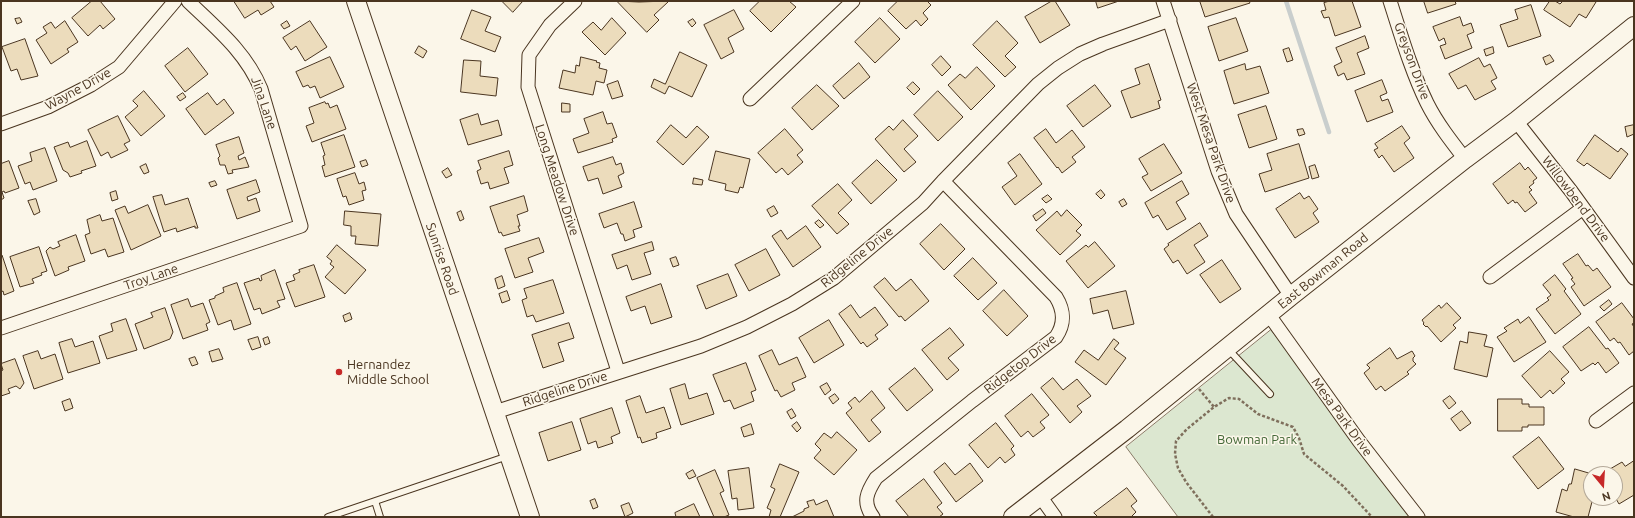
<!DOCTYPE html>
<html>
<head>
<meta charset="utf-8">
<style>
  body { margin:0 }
  #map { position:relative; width:1635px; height:518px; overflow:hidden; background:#fbf6e9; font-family:Ubuntu,sans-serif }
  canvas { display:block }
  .frame { position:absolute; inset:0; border:2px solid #4a3520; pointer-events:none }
  .north { position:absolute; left:1583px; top:466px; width:40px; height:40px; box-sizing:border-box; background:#fbf6e9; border:1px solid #b4a999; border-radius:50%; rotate:162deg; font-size:11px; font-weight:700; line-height:16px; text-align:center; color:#4a3520 }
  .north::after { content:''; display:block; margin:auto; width:14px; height:18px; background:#c62828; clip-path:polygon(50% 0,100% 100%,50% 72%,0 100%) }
</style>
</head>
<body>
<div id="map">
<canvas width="1635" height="518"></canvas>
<div class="frame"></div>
<div class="north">N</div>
</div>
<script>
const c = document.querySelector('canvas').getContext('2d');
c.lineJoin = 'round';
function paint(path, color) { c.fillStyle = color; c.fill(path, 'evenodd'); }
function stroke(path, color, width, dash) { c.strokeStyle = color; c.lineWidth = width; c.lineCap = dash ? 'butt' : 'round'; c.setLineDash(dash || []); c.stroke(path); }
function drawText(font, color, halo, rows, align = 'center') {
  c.font = font + ' Ubuntu,sans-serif'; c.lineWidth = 3; c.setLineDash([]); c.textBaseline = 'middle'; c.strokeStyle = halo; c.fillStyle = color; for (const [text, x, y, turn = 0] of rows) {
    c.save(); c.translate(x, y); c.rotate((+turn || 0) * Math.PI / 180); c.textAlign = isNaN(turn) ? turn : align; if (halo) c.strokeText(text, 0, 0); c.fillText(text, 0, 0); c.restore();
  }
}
const green = new Path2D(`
  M1271 330 1279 340 1410 517H1178L1126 447Z`);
const stream = new Path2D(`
  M1286 1 1329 132`);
const building = new Path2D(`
  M92 1H100L115 19 103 29 100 25 88 36 72 18Z
  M234 1H270L274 7 261 15 258 10 245 18Z
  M502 1H523L513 12Z
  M617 1 639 2 667 1 668 2 654 15 659 20 647 32Z
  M760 1H789L796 7 771 32 750 11Z
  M898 1H927L931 5 923 13 928 19 921 26 916 20 906 29 888 11Z
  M1052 1H1055L1070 25 1040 43 1025 17Z
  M1096 1H1119L1098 8Z
  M1204 1H1249L1250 3 1205 17 1200 2Z
  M1330 1H1352L1361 27 1335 36 1329 17 1324 18 1321 11 1326 10 1324 3Z
  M1424 1H1455L1456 4 1428 13Z
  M1550 1H1555L1560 4 1563 1H1594L1596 2 1586 18 1579 14 1570 27 1544 10Z
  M1531 5 1541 36 1508 47 1500 25 1518 19 1515 10Z
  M472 10 491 17 485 31 501 37 495 52 461 39Z
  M734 10 744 29 728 38 734 52 721 59 704 25Z
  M1460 17 1463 26 1471 23 1474 32 1467 35 1472 48 1445 59 1440 46 1446 44 1444 38 1439 41 1433 27Z
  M20 18 22 22 17 24 15 19Z
  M612 18 626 33 605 55 582 32 593 22 601 30Z
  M880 18 900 39 875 63 855 42Z
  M1236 18 1248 51 1219 61 1208 27Z
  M693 19 696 23 692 27 688 22Z
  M65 21 78 42 67 49 69 52 51 64 36 40 47 33 43 27 51 22 55 28Z
  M287 21 290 26 284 29 281 25Z
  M310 21 327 47 305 61 296 46 291 50 283 38Z
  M997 21 1018 43 1005 56 1016 67 1005 77 973 45Z
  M1365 36 1369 48 1357 53 1365 74 1347 80 1344 73 1338 76 1334 66 1342 62 1336 48Z
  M25 39 38 76 21 80 17 69 11 71 2 47Z
  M419 46 427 51 423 58 415 53Z
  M1493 47 1494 53 1486 56 1484 50Z
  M188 48 208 74 185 92 165 66Z
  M1289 48 1293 60 1287 62 1283 50Z
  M680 52 707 65 692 97 669 86 665 94 651 87 654 79 665 84Z
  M1550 55 1554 61 1546 65 1543 58Z
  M941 56 951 67 942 76 932 65Z
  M330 57 344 87 320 98 315 86 310 88 308 85 303 87 296 72Z
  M581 57 597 61 596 62 600 63 599 68 607 70 604 83 596 81 593 95 559 88 563 70 575 73 576 65 579 66Z
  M1479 58 1484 67 1490 64 1497 78 1491 81 1496 89 1475 100 1466 85 1458 89 1449 74Z
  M464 60 481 61 480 76 498 78 496 96 461 92Z
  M859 63 870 77 844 99 833 86Z
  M1149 64 1161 100 1158 101 1160 108 1131 118 1121 91 1140 84 1135 69Z
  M1245 64 1246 70 1260 66 1269 93 1234 104 1224 71Z
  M977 67 995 86 971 110 948 85 960 74 965 78Z
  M1382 80 1387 93 1380 96 1382 101 1388 99 1393 112 1367 122 1355 91Z
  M618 81 623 96 612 99 607 85Z
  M913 82 920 89 914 95 907 88Z
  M817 85 839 106 812 130 792 108Z
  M1095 85 1111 106 1083 127 1067 106Z
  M144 91 165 116 141 136 125 117 138 106 133 101Z
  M938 91 963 117 938 141 914 115Z
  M183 93 186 97 180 101 177 97Z
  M208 93 217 105 224 99 234 113 205 135 186 109Z
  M325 102 326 104 328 103 330 108 337 105 346 129 312 142 306 126 314 123 309 108Z
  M562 103 570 104V112H562Z
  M1266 106 1277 139 1249 148 1238 115Z
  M603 112 607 124 612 123 617 137 612 139 613 142 578 153 573 139 589 133 584 119Z
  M478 114 481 125 498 120 502 135 468 145 460 120Z
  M118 116 130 141 124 144 128 150 111 158 108 152 101 156 88 130Z
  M903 120 918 136 904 149 916 162 904 172 875 139 889 126 893 130Z
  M671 125 686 138 697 126 709 137 683 165 657 142Z
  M1634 125V134L1627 137 1625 127Z
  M1402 126 1410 138 1404 143 1414 158 1394 172 1382 155 1379 158 1374 150 1378 148 1375 144Z
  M785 129 803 150 797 155 803 162 788 175 782 168 776 173 758 153Z
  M1046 129 1056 143 1072 130 1085 147 1072 157 1076 162 1062 173 1058 167 1057 168 1034 138Z
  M1303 129 1305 134 1299 136 1297 130Z
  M344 135 355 167 325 177 322 166 325 165 323 156 325 155 321 143Z
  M1595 135 1618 152 1621 148 1628 154 1610 179 1587 163 1584 166 1577 161Z
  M239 137 244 153 238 156 239 160 245 157 249 167 232 170 233 173 228 174 225 165H220L218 158 220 156 216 145Z
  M87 141 96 166 81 171 82 173 70 177 68 173 63 170 54 147 68 142 70 147Z
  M1164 144 1182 173 1151 191 1142 177 1148 174 1139 159Z
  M1299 144 1309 178 1265 192 1259 174 1272 170 1267 154Z
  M45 148 57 181 33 190 30 182 25 184 18 166 32 161 30 153Z
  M509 151 513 165 504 168 509 183 490 189 488 182 481 184 477 171 481 169 478 161Z
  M716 151 750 159 743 188 740 187 738 193 725 190 726 184 709 180Z
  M1020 154 1042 184 1015 205 1002 187 1017 176 1008 163Z
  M613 157 616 165 621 163 624 173 618 176 622 187 603 194 598 178 588 181 583 167Z
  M366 160 368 165 362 167 360 162Z
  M877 160 897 180 871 204 852 183Z
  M9 161 19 188 5 193 4 191 2 192 4 198 1 200V164Z
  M1520 163 1525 170 1528 167 1537 178 1533 181 1534 183 1529 187 1532 190 1529 192 1537 203 1525 212 1517 202 1515 203 1513 200 1508 204 1493 184Z
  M146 164 149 172 144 174 140 167Z
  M1315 165 1319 177 1312 179 1309 167Z
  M448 168 452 175 446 178 442 172Z
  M355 173 359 184 364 182 366 190 362 191 364 200 349 205 346 196 343 197 337 179Z
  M694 178 703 180 702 185 693 184Z
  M256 180 260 192 247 197 248 201 256 198 260 211 237 219 227 190Z
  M215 181 217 185 211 187 209 183Z
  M1182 181 1189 194 1176 202 1186 219 1167 230 1158 215 1153 218 1145 203Z
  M838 184 852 200 838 213 849 224 837 234 812 206Z
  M1101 190 1105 195 1101 199 1096 194Z
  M116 191 118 199 112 201 110 193Z
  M1300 193 1304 199 1309 196 1318 209 1313 213 1319 222 1295 238 1276 209Z
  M162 195 165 205 188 198 198 228H195V226L177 232 176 228 164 232 153 197Z
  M1048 195 1052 199 1046 203 1042 199Z
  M524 196 528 211 517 215 520 226H518L520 231 503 236 501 232 499 233 490 207Z
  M36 199 40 212 34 215 28 201Z
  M1124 199 1127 204 1122 207 1119 202Z
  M634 202 642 227 633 230 635 237 625 241 623 234H621L617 223 604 228 599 214Z
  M148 205 161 236 131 250 115 210 125 206 128 213Z
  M774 206 778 213 771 217 767 210Z
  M1043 209 1046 213 1036 221 1033 216Z
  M1067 210 1082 225 1076 231 1081 235 1060 255 1036 230 1057 211 1061 216Z
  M345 211 381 214 378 246 355 244 356 236H351V226L344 225Z
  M461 211 464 219 460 221 457 213Z
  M100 215 102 221 113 218 124 252 108 257 105 249 91 254 85 235 90 233 87 220Z
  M819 220 824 225 820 228 815 223Z
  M1200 223 1208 236 1194 245 1205 262 1187 274 1178 260 1173 263 1164 249 1169 245 1168 244Z
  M941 224 965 249 944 270 920 244Z
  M806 226 821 247 793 267 772 236 781 230 787 239Z
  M76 235 85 261 68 267 69 270 55 276 46 251 50 247 53 249 60 246 58 242Z
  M539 238 544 252 528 258 533 272 515 278 505 249Z
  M652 242 654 250 644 253 651 274 632 280 627 265 617 269 612 255Z
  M1095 242 1115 266 1088 288 1066 261 1086 245 1088 247Z
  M337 245 366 270 345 294 325 277 334 267 330 264 332 261 327 257Z
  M39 247 47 271 41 273 42 275 32 279 34 283 20 287 10 257Z
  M766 249 780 275 749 291 735 265Z
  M1578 254 1586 266 1588 265 1593 271 1597 268 1611 287 1584 306 1571 287 1575 284 1571 279 1573 278 1563 264Z
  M1 255H2L14 291 4 295 3 291 1 292Z
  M676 257 679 265 673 267 670 259Z
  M973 258 997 283 978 300 954 276Z
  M1222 260 1241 289 1220 303 1200 275Z
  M314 265 325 297 295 307 286 283 295 280 293 275 300 272 299 270Z
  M275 270 285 299 277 301 280 307 262 314 260 308 254 310 244 283 259 278 260 281 262 280 261 276Z
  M728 274 737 296 706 309 697 286Z
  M1555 275 1566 289 1564 291 1581 314 1555 334 1536 309 1549 300 1547 298 1551 295 1543 285Z
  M502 276 505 286 498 289 495 279Z
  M885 278 896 291 911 279 929 301 905 321 901 316 899 317 874 287Z
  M553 280 564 313 536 322 533 315 527 317 522 300 527 298 524 289Z
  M237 283 251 324 234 330 231 320 218 325 209 300 215 298V296L224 292 223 288Z
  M661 284 672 317 651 324 645 306 631 311 626 297Z
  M1004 290 1028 316 1007 336 983 311Z
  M507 291 510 300 502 303 499 294Z
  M1126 291 1134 324 1113 329 1108 310 1093 314 1090 299Z
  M188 299 191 307 203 303 210 322 206 324 208 330 183 339 171 305Z
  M1609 300 1612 304 1604 311 1600 307Z
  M1447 303 1461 318 1453 325 1456 328 1441 342 1427 326 1426 327 1423 324 1424 323 1422 320 1439 305 1441 308Z
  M1622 303 1634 319V323L1632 324 1634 327V351L1629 355 1620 342 1618 343 1614 338 1610 341 1596 322Z
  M851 305 860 318 875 307 888 325 875 335 878 339 867 347 863 342 861 344 839 314Z
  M165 308 173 332 170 339 144 349 135 324 153 317 151 313Z
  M350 313 352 319 345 322 343 316Z
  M1529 317 1546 342 1514 362 1497 337 1507 331 1504 328 1518 319 1520 323Z
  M126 319 137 350 107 359 99 336 113 331 111 324Z
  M829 320 844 345 814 363 799 338Z
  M569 323 574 338 558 343 564 361 543 368 532 335Z
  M1589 327 1606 349 1608 348 1619 363 1606 373 1598 362 1595 365 1593 363 1581 371 1563 347Z
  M950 328 964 345 948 358 959 370 947 380 922 350Z
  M1469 332 1487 335 1484 346 1493 348 1487 377 1454 369 1460 341 1467 343Z
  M258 337 261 347 252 350 248 340Z
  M268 337 270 343 265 345 263 339Z
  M72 339 75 347 93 341 100 363 68 373 59 343Z
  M1114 339 1119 343 1114 349 1126 358 1106 385 1075 362 1084 350 1098 360Z
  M1390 348 1397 359 1412 351 1415 356 1413 358V361L1416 364 1407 372 1409 374 1385 391 1381 386 1376 390 1364 373 1370 368 1367 365Z
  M219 349 223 359 212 362 209 352Z
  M772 350 779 365 797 357 806 377 792 383 795 390 781 397 777 390 775 391 759 356Z
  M38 351 41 359 55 354 63 379 34 389 23 356Z
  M1550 351 1569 372 1561 379 1565 383 1553 394 1550 390 1541 398 1522 376Z
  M195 357 198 364 192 366 189 359Z
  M15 359 24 383 20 389 16 386 8 389 10 393 1 396V371L3 370 1 364Z
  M746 363 756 390 751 392 754 401 734 409 730 400 724 402 713 375Z
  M915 368 933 390 907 411 889 389Z
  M1053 378 1063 390 1077 379 1091 396 1077 406 1082 412 1070 423 1041 388Z
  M827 383 831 390 825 395 820 387Z
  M685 384 689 399 707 393 714 414 681 425 670 389Z
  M872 391 885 408 871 420 881 432 869 442 846 413 852 408 848 403 855 397 859 402Z
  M835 394 839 399 833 404 829 398Z
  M1032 394 1049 415 1040 422 1045 428 1033 437 1028 431 1021 437 1005 416Z
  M640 396 646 413 664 407 671 428 656 433 657 438 642 443 640 437 638 438 626 401Z
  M1450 396 1456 403 1449 409 1443 401Z
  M70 399 73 408 65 411 62 402Z
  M1498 399H1522V404H1529V407H1544V425H1528V427H1522V431H1498Z
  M612 408 620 433 611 437 613 443 598 448 596 441 588 444 580 419Z
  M792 409 796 416 791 419 787 412Z
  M1462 411 1471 423 1460 431 1451 419Z
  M572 422 581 450 548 461 539 433Z
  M797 422 801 428 797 432 792 426Z
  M996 423 1014 446 1011 449 1015 455 1005 463 1000 457 988 468 969 445Z
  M751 424 754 434 744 437 741 428Z
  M837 432 857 450 834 475 814 458 821 450 815 444 824 433 831 438Z
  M1539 437 1564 469 1538 489 1513 457Z
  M1634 461V495L1619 504 1615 497V474H1612L1613 473 1610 469 1622 462 1625 466Z
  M945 463 955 475 970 463 983 481 956 502 934 472Z
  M780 464 799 472 780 517H769L771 510 767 508 775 489 771 487Z
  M749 468 754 508 738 510 737 498 732 499 728 471Z
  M1575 469 1592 474 1588 489H1590L1588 496 1593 498 1588 517H1574L1556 512 1562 489 1567 491 1569 484H1571Z
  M693 470 696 476 689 479 686 474Z
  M715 470 724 491 720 493 729 515 724 517H714L697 478Z
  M924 479 942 503 937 507 943 514 939 517H909L896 501Z
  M1127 488 1137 501 1131 506 1136 512 1131 517H1098L1094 513Z
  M595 499 598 507 593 509 590 501Z
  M814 500 816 505 827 500 834 517H792L804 511V509L809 507 807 502Z
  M629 503 633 513 625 517 621 506Z
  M694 504 700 517H676L675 513Z`);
const path = new Path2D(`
  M1199 389 1214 407
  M1213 517 1186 482 1178 468 1175 454 1176 441 1187 429 1214 407 1229 398 1239 399 1258 414 1293 427 1299 438 1304 454 1343 486 1372 517`);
const lane = new Path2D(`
  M1228 349 1270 394
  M375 501 380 517
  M328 517 508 456`);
const street = new Path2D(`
  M575 1 550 25 529 55 528 87 618 371
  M1163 1 1218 171 1236 214 1291 296
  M1390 1C1401 35 1411 70 1427 103 1437 123 1451 141 1465 159
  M750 99 853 1
  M1516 121 1571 191 1634 278
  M1 124 48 107 91 85 119 67 175 1
  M1490 277 1583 208
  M1269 315 1359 441 1418 517
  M1 328 301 226 261 89C246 52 216 28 188 1
  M495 412 701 346 747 327 792 304 834 278 923 203 943 181 1038 84 1058 68 1080 54 1103 44 1170 20
  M1596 421 1634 393
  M1040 496 1055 517
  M873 517C862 502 867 492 876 478L972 401 1056 337C1065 324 1064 310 1056 297L943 181`);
const secondary = new Path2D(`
  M356 1 530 517
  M1013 517 1127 429 1291 296 1465 159 1516 121 1634 26`);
const markers = [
  [339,372,4,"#c62828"]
];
const streetNames = [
  ["Greyson Drive",1412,61,70],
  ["Wayne Drive",78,89,-29],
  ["Jina Lane",264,103,71],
  ["West Mesa Park Drive",1211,143,71],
  ["Long Meadow Drive",557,180,72],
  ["Willowbend Drive",1576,199,53],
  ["Ridgeline Drive",857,257,-39],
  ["Sunrise Road",442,259,71],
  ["East Bowman Road",1323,271,-39],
  ["Troy Lane",151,277,-19],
  ["Ridgetop Drive",1020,364,-38],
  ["Ridgeline Drive",565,389,-18],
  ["Mesa Park Drive",1342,417,54]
];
const poiNames = [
  ["Hernandez",347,365],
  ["Middle School",347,380]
];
const parkNames = [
  ["Bowman Park",1257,440]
];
paint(green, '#dce7d0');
stroke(green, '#887966', 1);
stroke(stream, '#c9cecd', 4.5);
paint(building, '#ecdcbc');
stroke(building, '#4a3520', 1);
stroke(lane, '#4a3520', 8);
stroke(street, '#4a3520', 15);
stroke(secondary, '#4a3520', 20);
stroke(path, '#7f6f5c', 2.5, [3, 2]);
stroke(lane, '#fbf6e9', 6);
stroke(street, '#fbf6e9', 13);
stroke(secondary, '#fbf6e9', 18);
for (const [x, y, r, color] of markers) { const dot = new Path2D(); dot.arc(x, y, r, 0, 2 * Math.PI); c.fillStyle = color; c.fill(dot); stroke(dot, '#fbf6e9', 1.5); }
drawText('13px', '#4a3520', '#fbf6e9', streetNames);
drawText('13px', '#4a3520', '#fbf6e9', poiNames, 'left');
drawText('13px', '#436837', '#fbf6e9', parkNames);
</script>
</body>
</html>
